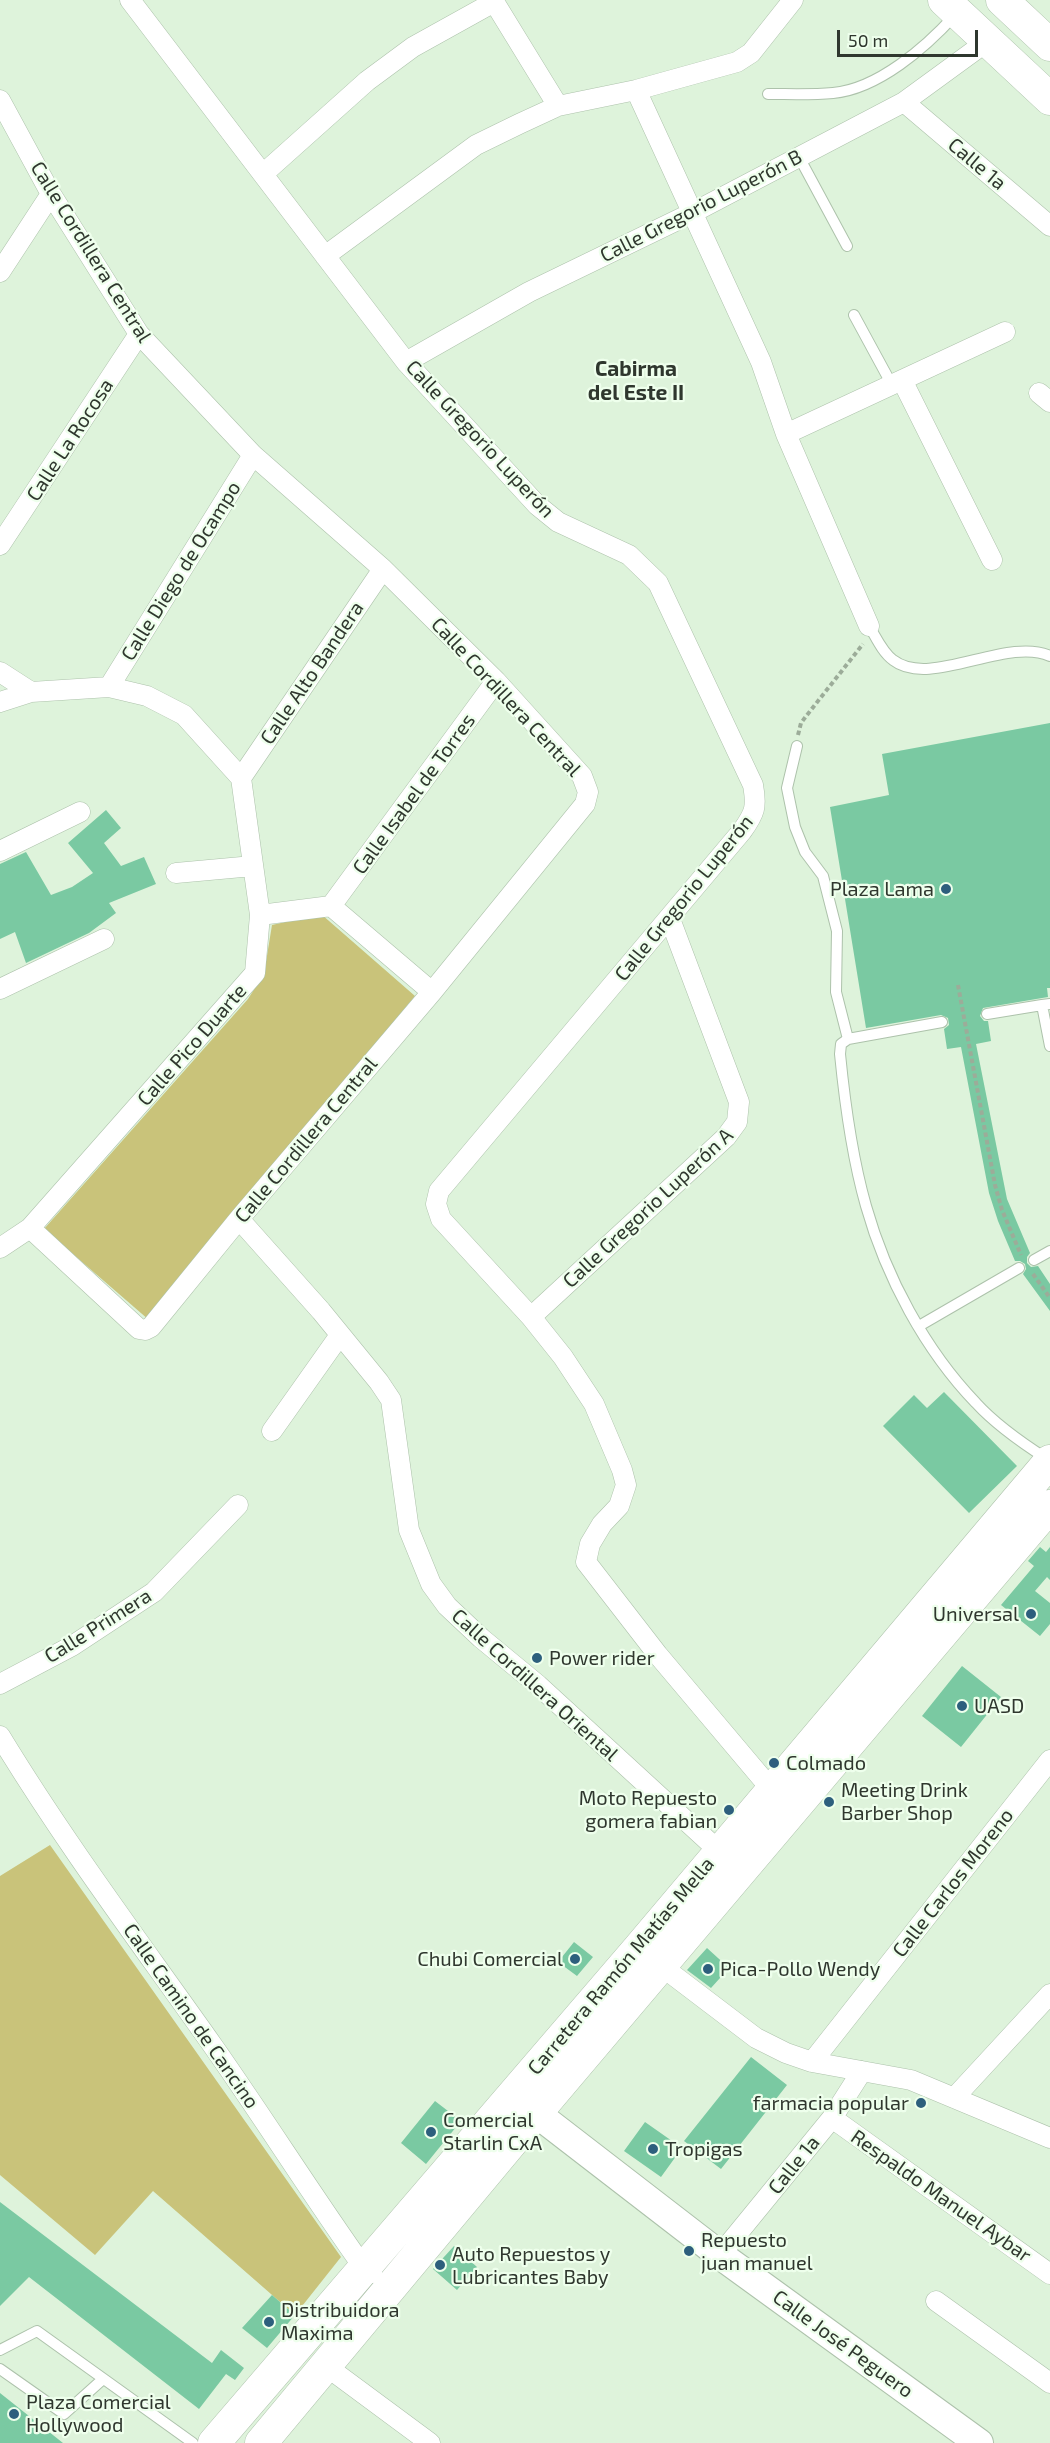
<!DOCTYPE html>
<html>
<head>
<meta charset="utf-8">
<style>
  body { margin:0 }
  #map { position:relative; width:1050px; height:2443px; overflow:hidden; background:#def3db; font-family:"Exo 2",sans-serif }
  canvas { display:block }
  .scale { position:absolute; left:837px; top:30px; width:141px; height:27px; box-sizing:border-box; border:3px solid #2f372e; border-top:0; padding-left:8px; font-size:18px; line-height:21px; white-space:nowrap; color:#2f372e; -webkit-text-stroke:4px #eeffec; paint-order:stroke }
</style>
</head>
<body>
<div id="map">
<canvas width="1050" height="2443"></canvas>
<div class="scale">50 m</div>
</div>
<script>
const c = document.querySelector('canvas').getContext('2d');
c.lineJoin = 'round';
function paint(path, color) { c.fillStyle = color; c.fill(path, 'evenodd'); }
function stroke(path, color, width, dash) { c.strokeStyle = color; c.lineWidth = width; c.lineCap = dash ? 'butt' : 'round'; c.setLineDash(dash || []); c.stroke(path); }
function drawText(font, color, halo, rows, align = 'center') {
  c.font = font + ' "Exo 2",sans-serif'; c.lineWidth = 4.5; c.setLineDash([]); c.textBaseline = 'middle'; c.strokeStyle = halo; c.fillStyle = color; for (const [text, x, y, turn = 0] of rows) {
    c.save(); c.translate(x, y); c.rotate((+turn || 0) * Math.PI / 180); c.textAlign = isNaN(turn) ? turn : align; if (halo) c.strokeText(text, 0, 0); c.fillText(text, 0, 0); c.restore();
  }
}
const green = new Path2D(`
  M321 914 415 996 149 1320 44 1229 248 999 264 974 272 925Z
  M50 1845 341 2257 295 2315 153 2191 95 2255 0 2175V1876Z`);
const building = new Path2D(`
  M1050 723V988H1047L1048 997 983 1008 980 1016 984 1021H988L991 1041 976 1044 1007 1199 1030 1253 1027 1257V1263L1031 1267 1038 1266 1050 1284V1311L1023 1274 1026 1269 1025 1264 1020 1261H1015L998 1221 989 1193 961 1047 947 1049 944 1029 949 1025 948 1018 941 1015 866 1028 830 807 889 795 882 754Z
  M106 810 121 828 104 843 121 866 144 857 156 884 109 903 116 913 89 933 26 963 15 932 0 939V864L26 852 51 895 72 887 93 873 68 843Z
  M944 1392 1017 1466 969 1513 883 1426 914 1395 927 1408Z
  M1040 1547 1046 1552 1050 1547V1580L1047 1577 1035 1591 1050 1603V1624L1040 1636 1001 1605 1034 1566 1028 1561Z
  M962 1666 1001 1697 961 1747 922 1716Z
  M574 1942 593 1957 577 1976 558 1962Z
  M707 1948 729 1968 711 1988 687 1970Z
  M751 2057 787 2085 721 2169 684 2141Z
  M435 2101 461 2121 426 2164 401 2143Z
  M645 2122 682 2148 661 2177 624 2151Z
  M0 2202 212 2363 221 2350 244 2368 235 2380 226 2374 199 2409 29 2277 0 2306Z
  M454 2246 477 2267 457 2290 433 2269Z
  M272 2295 295 2315 267 2348 242 2328Z
  M0 2393 63 2443H0Z`);
const path = new Path2D(`
  M798 735 801 723 807 715 863 644
  M958 985 995 1185 1002 1210 1021 1255
  M1033 1274 1050 1298`);
const service = new Path2D(`
  M768 94C789 94 812 95 833 93 878 89 926 47 955 15
  M799 157 847 246
  M854 315 892 385
  M869 626C876 637 882 652 893 660 930 689 1007 636 1050 656
  M797 746 787 788 795 827 805 852 823 876 837 931 836 992 848 1039
  M1050 1004 1042 1005 1050 1046
  M987 1014 1042 1005
  M942 1022 848 1039 841 1044 840 1054C845 1105 852 1157 866 1206 886 1277 925 1350 976 1403 996 1425 1022 1443 1047 1459
  M1034 1260 1050 1251
  M919 1326 1019 1268
  M0 2350 37 2331 193 2443
  M0 2369 64 2414 103 2379`);
const minor = new Path2D(`
  M130 0 406 362 537 505 558 522 629 555 658 583 753 785C757 807 755 813 742 831L439 1191 436 1204 441 1219 531 1317 563 1357 594 1404 622 1470 626 1485 619 1506 602 1524 590 1544 586 1562 658 1655 771 1789
  M493 0 558 106
  M636 90 761 362 786 434 869 626
  M0 100 51 194 139 334 253 455 383 569 496 681 582 776 588 792 585 804 432 992 239 1219 151 1327 145 1330 139 1329 30 1228
  M904 102 1050 226
  M263 174 367 81 413 47 494 2
  M325 256 476 145 519 124 558 106 636 90 737 62 751 53 793 0
  M0 272 51 194
  M406 362 529 292 694 212 904 102 989 40
  M902 380 992 560
  M1039 393 1050 402
  M786 434 1005 332
  M0 545 139 334
  M0 672 31 692
  M109 687 253 455
  M0 702 31 692 109 687 147 696 184 715 241 778 260 915 255 973 30 1228 0 1248
  M241 778 383 569
  M0 851 80 812
  M176 873 253 866
  M331 906 496 681
  M260 915 331 906 432 992
  M0 989 104 939
  M239 1219 321 1311 379 1382 391 1400 409 1530 431 1584 447 1606 481 1638 538 1685 719 1851
  M531 1317 726 1137 737 1122 739 1102 670 919
  M272 1431 340 1335
  M0 1684 72 1646 154 1592 238 1505
  M0 1736C65 1843 141 1944 213 2046 265 2120 312 2195 364 2268L372 2273
  M652 1959 756 2038 786 2053 812 2062 911 2080 1050 2138
  M812 2062 1050 1760
  M954 2098 1050 1994
  M832 2118 1050 2274
  M720 2255 832 2118 862 2071
  M936 2301 1050 2383
  M326 2366 430 2443`);
const secondary = new Path2D(`
  M536 2113 720 2255 979 2443`);
const primary = new Path2D(`
  M944 0 1050 99
  M1002 0 1050 45
  M214 2443 639 1948 1050 1461
  M261 2443 536 2113 1050 1506`);
const markers = [
  [946,889,6,"#2d5f7d"],
  [1031,1614,6,"#2d5f7d"],
  [537,1658,6,"#2d5f7d"],
  [962,1706,6,"#2d5f7d"],
  [774,1763,6,"#2d5f7d"],
  [829,1802,6,"#2d5f7d"],
  [729,1810,6,"#2d5f7d"],
  [575,1959,6,"#2d5f7d"],
  [708,1969,6,"#2d5f7d"],
  [921,2103,6,"#2d5f7d"],
  [431,2132,6,"#2d5f7d"],
  [653,2149,6,"#2d5f7d"],
  [689,2251,6,"#2d5f7d"],
  [440,2265,6,"#2d5f7d"],
  [269,2322,6,"#2d5f7d"],
  [14,2414,6,"#2d5f7d"]
];
const streetNames = [
  ["Calle 1a",977,164,40],
  ["Calle Gregorio Luperón B",701,206,-27],
  ["Calle Cordillera Central",91,252,58],
  ["Calle Gregorio Luperón",480,439,47],
  ["Calle La Rocosa",70,440,-57],
  ["Calle Diego de Ocampo",181,571,-58],
  ["Calle Alto Bandera",312,673,-56],
  ["Calle Cordillera Central",506,697,47],
  ["Calle Isabel de Torres",414,794,-54],
  ["Calle Gregorio Luperón",684,898,-51],
  ["Calle Pico Duarte",192,1045,-49],
  ["Calle Cordillera Central",306,1140,-50],
  ["Calle Gregorio Luperón A",648,1208,-43],
  ["Calle Primera",98,1626,-32],
  ["Calle Cordillera Oriental",535,1685,42],
  ["Calle Carlos Moreno",953,1883,-52],
  ["Carretera Ramón Matías Mella",621,1966,-50],
  ["Calle Camino de Cancino",191,2016,55],
  ["Calle 1a",794,2165,-51],
  ["Respaldo Manuel Aybar",941,2196,35],
  ["Calle José Peguero",843,2344,36]
];
const poiNames = [
  ["Plaza Lama",934,889,"right"],
  ["Universal",1019,1614,"right"],
  ["Power rider",549,1658],
  ["UASD",974,1706],
  ["Colmado",786,1763],
  ["Meeting Drink",841,1790],
  ["Barber Shop",841,1813],
  ["Moto Repuesto",717,1798,"right"],
  ["gomera fabian",717,1821,"right"],
  ["Chubi Comercial",563,1959,"right"],
  ["Pica-Pollo Wendy",720,1969],
  ["farmacia popular",909,2103,"right"],
  ["Comercial",443,2120],
  ["Starlin CxA",443,2143],
  ["Tropigas",665,2149],
  ["Repuesto",701,2240],
  ["juan manuel",701,2263],
  ["Auto Repuestos y",452,2254],
  ["Lubricantes Baby",452,2277],
  ["Distribuidora",281,2310],
  ["Maxima",281,2333],
  ["Plaza Comercial",26,2402],
  ["Hollywood",26,2425]
];
const neighbourhoodNames = [
  ["Cabirma",636,369],
  ["del Este II",636,393]
];
paint(green, '#c9c37a');
paint(building, '#7ac9a2');
stroke(service, '#adc2ab', 12);
stroke(minor, '#adc2ab', 21);
stroke(secondary, '#adc2ab', 30);
stroke(primary, '#adc2ab', 33);
stroke(path, '#9cac99', 4, [4.5, 3]);
stroke(service, '#fff', 10);
stroke(minor, '#fff', 20);
stroke(secondary, '#fff', 28);
stroke(primary, '#fff', 32);
for (const [x, y, r, color] of markers) { const dot = new Path2D(); dot.arc(x, y, r, 0, 2 * Math.PI); c.fillStyle = color; c.fill(dot); stroke(dot, '#eeffec', 2); }
drawText('20px', '#2f372e', '#eeffec', streetNames);
drawText('20px', '#2f372e', '#eeffec', poiNames, 'left');
drawText('bold 21px', '#2f372e', '#eeffec', neighbourhoodNames);
</script>
</body>
</html>
